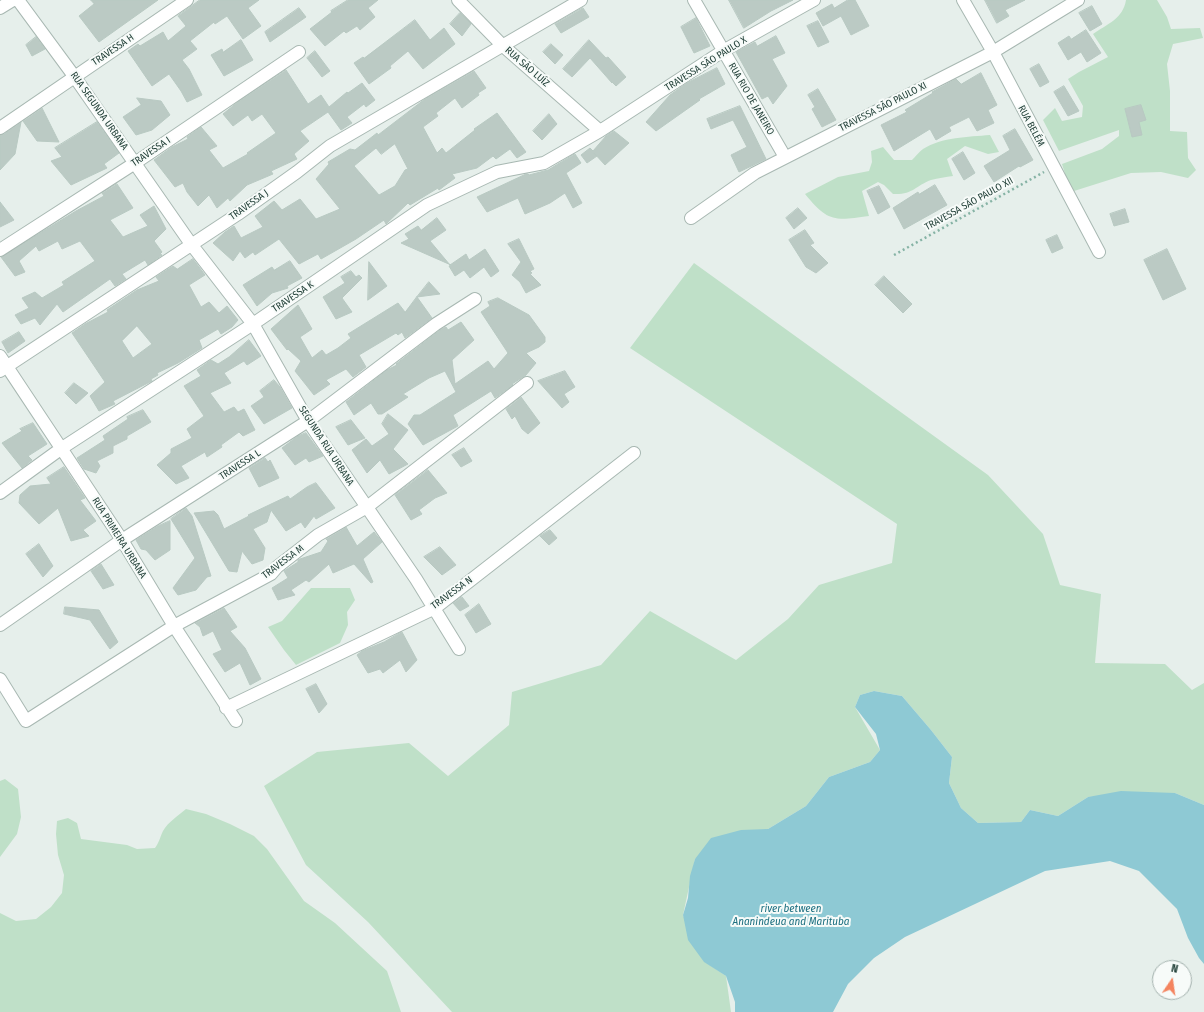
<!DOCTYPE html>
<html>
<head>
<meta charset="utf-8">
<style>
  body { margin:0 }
  #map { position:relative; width:1204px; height:1012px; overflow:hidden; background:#e6efeb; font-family:"Fira Sans Condensed",sans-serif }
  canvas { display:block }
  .north { position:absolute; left:1152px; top:960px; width:40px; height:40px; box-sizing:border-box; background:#f7fbf9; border:1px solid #a3b1ad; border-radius:50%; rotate:13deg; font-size:11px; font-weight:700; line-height:16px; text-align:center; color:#24423a }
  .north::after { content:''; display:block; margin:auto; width:14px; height:18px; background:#f4845f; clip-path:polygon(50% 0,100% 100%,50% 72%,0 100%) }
</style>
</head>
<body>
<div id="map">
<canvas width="1204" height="1012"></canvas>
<div class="north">N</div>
</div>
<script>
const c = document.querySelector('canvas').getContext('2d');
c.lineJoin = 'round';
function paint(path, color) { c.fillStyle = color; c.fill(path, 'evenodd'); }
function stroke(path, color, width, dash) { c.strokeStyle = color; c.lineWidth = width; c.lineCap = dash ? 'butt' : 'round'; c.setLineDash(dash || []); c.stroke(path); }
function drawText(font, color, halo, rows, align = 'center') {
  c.font = font + ' "Fira Sans Condensed",sans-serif'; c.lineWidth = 4; c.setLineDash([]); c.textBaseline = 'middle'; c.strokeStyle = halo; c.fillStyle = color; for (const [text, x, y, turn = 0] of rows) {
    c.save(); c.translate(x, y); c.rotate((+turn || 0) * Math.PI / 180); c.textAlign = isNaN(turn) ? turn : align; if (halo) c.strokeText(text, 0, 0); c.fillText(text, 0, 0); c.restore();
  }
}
const green = new Path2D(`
  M1126 0H1157L1167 17 1171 29 1200 28 1203 38 1173 44 1167 64 1170 91V131L1187 132 1188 158 1196 170 1188 178 1161 172 1131 173 1074 191 1066 177 1062 164 1102 149 1119 136V130L1059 151 1043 120 1055 108 1062 121 1082 117 1083 106 1068 79 1079 72 1108 57 1093 34C1107 24 1123 19 1126 0Z
  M990 135 999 152 988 154 965 146 947 159 953 176C946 177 938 178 931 180 915 186 913 195 893 194L884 185 878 182 862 191 869 216C834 221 828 222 805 194L838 177 869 171 872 162 871 151 883 147 894 160H912C915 157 919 152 923 149 942 137 968 137 990 135Z
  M694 263 988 475 1043 534 1060 585 1101 594 1095 663 1165 664 1192 690 1204 683V805L1175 793 1088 797 1058 816 1030 810 1021 822 978 823 961 808 949 783 952 757 931 730 902 696 874 691 860 695 855 707 880 750 870 762 829 777 806 806 768 829 695 859 683 915 704 961 726 976 731 1012H452L368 922 306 865 264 786 317 752 409 743 448 776 509 725 512 692 601 665 650 611 736 660 788 619 819 585 892 563 897 524 630 348Z
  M311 588H350L355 600 347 612 348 625 340 643 296 665 284 650 268 627 282 621Z
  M5 779 18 789 21 817 17 834 0 857V781Z
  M186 809 206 814 230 824 254 836 267 849 304 901 335 923 387 971 401 1012H0V913L16 921 36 919 51 907 62 893 64 875 58 855 56 834 57 821 68 818 77 823 81 839 127 845 137 849 155 848C159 843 160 837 163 831 168 822 179 815 186 809Z`);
const water = new Path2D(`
  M874 691 902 696 931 730 952 757 949 783 961 808 978 823 1021 822 1030 810 1058 816 1088 797 1121 791 1175 793 1204 805V964L1199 958 1188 938 1177 909 1139 871 1110 861 1045 871 905 937 874 958 848 984 833 1012H735V1002L726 976 704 962 688 940 683 915 688 898 690 876 695 859 711 838 741 830 768 829 806 806 829 777 870 762 880 750 876 734 855 707 860 695Z`);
const building = new Path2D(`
  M91 0H158L99 42 79 16 94 4Z
  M200 0H259L248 8 261 26 243 39 227 16 215 24 214 22 190 41 197 49 182 60 189 69 202 95 187 102 181 91 169 74 152 86 128 51 138 44 140 46 163 32 168 41 186 26 178 16Z
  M348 0H378L368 8 375 17 360 30 357 26 346 33 344 31 325 46 310 29 332 12 331 11Z
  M729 0H793L771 11 744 28Z
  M848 0H855L869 26 851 35 841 16 823 26 816 13 832 4 834 8Z
  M985 0H1025L1005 10 1009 16 997 23Z
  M1092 6 1102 24 1090 31 1079 13Z
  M299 8 306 17 270 42 265 32Z
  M583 8 589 17 561 33 555 24Z
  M460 13 471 24 462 36 450 24Z
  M696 18 710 46 694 53 681 27Z
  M415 20 430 40 444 28 455 44 423 69 408 51 390 66 391 68 369 84 354 63 363 57 364 58Z
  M818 21 829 42 818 47 807 26Z
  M1086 30 1101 53 1087 62 1081 52 1068 60 1058 43 1069 36 1071 39Z
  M776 36 785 53 772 59 787 86 773 104 768 96 762 99 736 52 755 42 757 46Z
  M36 37 45 49 32 56 26 45Z
  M241 40 253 60 224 76 211 55 222 49 223 52Z
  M589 40 606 58 608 57 626 77 616 86 612 82V83L590 58 572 77 563 69Z
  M551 44 563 55 555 64 543 52Z
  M315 51 330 71 322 77 307 58Z
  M1039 64 1049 82 1040 87 1030 69Z
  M717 68 725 84 699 99 700 100 656 131 646 122 670 95 687 83Z
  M286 70 308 104 321 95 329 107 347 92 348 93 362 83 375 100 366 107 364 104 347 117 352 123 341 130 328 112 300 131 309 141 294 154 297 159 271 171 273 174 247 185 230 201 228 198 217 208 209 195 198 206 187 192 183 183 175 187 154 160 172 147 188 139 187 137 201 127 217 146 209 150 223 168 248 154 247 153 276 133 262 114 252 121 248 115 233 126 223 114 239 101Z
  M474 71 486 88 478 93 479 95 462 108 455 98 436 113 438 116 423 127 437 153 442 148 446 153 475 130 474 129 497 113 526 152 517 158 510 149 496 159 493 156 477 168 452 174 455 178 439 190 438 188 410 205 408 203 386 224 384 220 356 239 321 259 318 254 299 264 279 239 255 255 253 252 245 258 240 251 233 261 213 243 225 232 234 226 241 238 263 227 255 216 274 201 282 210 300 199 316 219 340 209 316 179 329 164 328 162 350 149 355 150 377 133 378 135 425 99ZM395 144 408 169 405 170 395 186 379 195 354 166 376 148 381 154Z
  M981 73 997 105 988 110 994 123 977 131 969 117 949 127 951 131 936 140 930 129 894 151 881 125 907 112 905 110 933 93 932 92 956 79 961 84Z
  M1064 86 1079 111 1068 116 1054 92Z
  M818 89 836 120 822 127 812 109 815 107 808 95Z
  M137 98 161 101 170 115 152 130 136 135 123 117 141 105Z
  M1141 105 1146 120 1139 122 1142 135 1132 137 1125 109Z
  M740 106 766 159 739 172 731 155 747 147 733 120 711 129 707 119Z
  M42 108 59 142 37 141 23 121Z
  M549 114 557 124 542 140 533 131Z
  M21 122 15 154 0 170V135L4 134Z
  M97 122 119 153 104 164 107 168 71 185 51 161 62 157 55 148Z
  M1015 129 1033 160 1020 167 1019 166 994 182 984 166 1010 150 1003 136Z
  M614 131 629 143 605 165 594 153 597 156 587 163 581 155 590 148 593 151 606 136Z
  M963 152 975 173 964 180 952 159Z
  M575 154 581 163 566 173 582 203 573 208 565 193 550 203 525 214 518 198 487 212 477 197 526 174H528L529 175 548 170Z
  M117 184 133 208 110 220 123 237 148 226 140 215 154 206 166 229 154 241 162 252 160 254 162 255 148 265 145 260 122 274 126 279 115 286 110 279 63 312 57 304 40 325 35 318 21 324 15 315 29 308 22 298 35 292 42 298 64 285 62 282 95 261 80 241 62 249 58 241 39 251 36 246 19 261 25 272 15 276 1 257 76 211 104 196 102 193Z
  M935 185 947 205 904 229 893 208 918 192 919 194Z
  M879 186 890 207 878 214 867 191Z
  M0 202 14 220 0 227Z
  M798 208 807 218 794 229 786 218Z
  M1125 209 1129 222 1114 226 1110 214Z
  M437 218 446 230 430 241 450 265 466 254 469 260 485 249 499 271 491 277 484 267 470 278 464 270 455 276 449 266 451 265 401 243 409 239 405 234 418 226 421 230Z
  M805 230 814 243 810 245 828 263 816 273 806 267 789 240Z
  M1057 235 1063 248 1052 253 1046 240Z
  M519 239 534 269 530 271 532 273 530 274 541 285 526 293 520 282 512 275 521 262 508 244Z
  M1167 249 1186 289 1163 300 1144 260Z
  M193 259 205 275 189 285 201 307 209 302 219 313 227 306 238 320 232 327 221 334 218 329 199 340 202 348 178 363 157 373 158 375 151 379 152 381 146 384 113 401 115 404 99 411 90 396 105 382 72 333 85 324 108 312 107 310 137 290 159 281 156 277 173 266 177 269ZM137 326 152 344 133 358 122 341Z
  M290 261 302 278 287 286 288 288 272 293 257 306 243 285 272 267 274 270Z
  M369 262 387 286 368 300Z
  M351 271 356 277 359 275 362 278 342 298 352 312 336 319 323 297 345 283 341 277Z
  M884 276 912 304 903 313 875 285Z
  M429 282 440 294 417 297Z
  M417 297 432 318 405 338 402 332 398 335 396 333 359 355 366 367 353 377 346 369 326 380 330 384 314 395 295 371 301 361 288 349 287 350 271 329 298 305 312 329 300 337 312 358 322 350 326 355 338 348 351 338 348 334 398 303 405 312Z
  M498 298 529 315 545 337V342L539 347 526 353 536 363 526 375 512 384 513 385 495 398 491 391 453 415 458 426 423 445 408 424 414 415H420L456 392 445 371 429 378 403 394 408 397 382 414H378L371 403 354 415 346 402 387 370 397 365 396 364 440 330 446 327 448 330 461 322 474 340 452 360 455 384 488 361 494 369 508 353 481 312 490 306 488 302Z
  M19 332 25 341 8 353 2 342Z
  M249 340 261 356 247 365 244 361 224 373 231 383 210 393 224 412 234 407 238 412 244 409 255 430 243 436 239 432 221 445 222 447 207 457 205 452 181 466 189 478 176 484 157 465 171 453V449L192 438 187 429 204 416 184 386 201 376 197 370 211 360 218 364 229 357Z
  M565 371 575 387 564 394 569 402 562 408 538 381Z
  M274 380 280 387 292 408 264 424 251 406 264 397 260 391Z
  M74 383 88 393 76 404 65 393Z
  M521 397 540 423 528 434 522 429 515 416 512 419 506 409Z
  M143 410 151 422 127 436V439L113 446V453L97 461 100 466 96 473 84 469 77 458 105 440 103 436 128 419 127 417Z
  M388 414 408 430 393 449 408 464 389 474 380 460 367 473 352 450 366 439 372 446 389 434 382 424Z
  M351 420 365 438 348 445 336 427Z
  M33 423 47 444 28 456 32 460 22 468 2 443 22 431 20 429Z
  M306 433 323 456 309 462 306 458 295 465 282 448 298 436Z
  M464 448 472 461 461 467 452 455Z
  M265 458 268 462 270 460 279 478 259 487 249 468Z
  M64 467 85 498 80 500 96 521 83 530 89 536 71 541 58 508 39 524 19 503 20 495 30 486 51 484 47 478Z
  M428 470 447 493 435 498 419 510 422 514 411 520 395 495Z
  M316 483 335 508 316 519 314 516 305 528 301 522 286 531 271 510 267 522 253 529 265 548 263 560 252 564 242 551 237 572 229 571 194 513 214 511 218 515 224 529 249 516 248 515 288 496 290 499 307 487Z
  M186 508 192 516 211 576 207 577 196 590 178 595 173 588 195 558 171 519Z
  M170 521V550L155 560 146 550 141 549 136 540 158 526Z
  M346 527 357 546 374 532 382 542 363 559 373 582 371 583 354 564 333 573 329 564 309 582 306 580 291 590 295 595 278 600 272 588 288 578 284 571 298 562V560L300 559 321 552 328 541 326 539Z
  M550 530 557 538 549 545 540 536Z
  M39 544 53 566 43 577 26 554Z
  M440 547 456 565 442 575 424 557Z
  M101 564 114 585 103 589 91 571Z
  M462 597 469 606 460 611 453 603Z
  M479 604 491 624 476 633 465 615Z
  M65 607 99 610 118 642 110 649 90 620 64 614Z
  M224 608 237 627 230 631 245 648 261 679 250 685 240 663 225 672 213 654 222 650 213 631 203 636 200 627 195 623Z
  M402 632 417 660 406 672 400 660 383 673 380 669 368 673 357 655 362 651 384 642Z
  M316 684 327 704 319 713 306 689Z`);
const path = new Path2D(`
  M894 255 1044 172`);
const minor = new Path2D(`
  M18 0 74 76 191 244 253 324 308 421 416 579 459 649
  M458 0 502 45 600 131
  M694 0 785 157
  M963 0 993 52 1099 252
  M0 8 13 0
  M0 128 187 0
  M691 218 755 173 993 52 1078 0
  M0 250 135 163 299 52
  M0 356 122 540 174 626 236 721
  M0 371 238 214 297 172 330 146 581 0
  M0 493 62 448 253 324 427 205 497 172 544 163 600 131 723 51 814 0
  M0 625 122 540 308 421 436 324 475 299
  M0 679 26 721 174 626 271 574 277 567 318 535 367 507 527 383
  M226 708 435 608 634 453`);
const streetNames = [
  ["TRAVESSA H",113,50,-34],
  ["TRAVESSA SÃO PAULO X",706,64,-32],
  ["RUA SÃO LUÍZ",527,67,41],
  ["RUA RIO DE JANEIRO",751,99,60],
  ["TRAVESSA SÃO PAULO XI",883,107,-27],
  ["RUA SEGUNDA URBANA",99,111,55],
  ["RUA BELÉM",1031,126,62],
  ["TRAVESSA I",151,152,-34],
  ["TRAVESSA SÃO PAULO XII",969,204,-29],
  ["TRAVESSA J",249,205,-35],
  ["TRAVESSA K",293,297,-34],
  ["SEGUNDA RUA URBANA",326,446,57],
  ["TRAVESSA L",240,465,-33],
  ["RUA PRIMEIRA URBANA",119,538,58],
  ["TRAVESSA M",283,562,-37],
  ["TRAVESSA N",452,593,-36]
];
const waterNames = [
  ["river between",791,909],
  ["Ananindeua and Marituba",791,922]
];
paint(green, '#bfe0c8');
paint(water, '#8ec9d4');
paint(building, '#bbcac4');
stroke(building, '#b8c9c2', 1);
stroke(minor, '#a8b8b2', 14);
stroke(path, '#86b3a5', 2.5, [2, 3]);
stroke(minor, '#fff', 12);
drawText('10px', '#24423a', '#f7fbf9', streetNames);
drawText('italic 11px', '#1c6f80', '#f7fbf9', waterNames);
</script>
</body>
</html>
